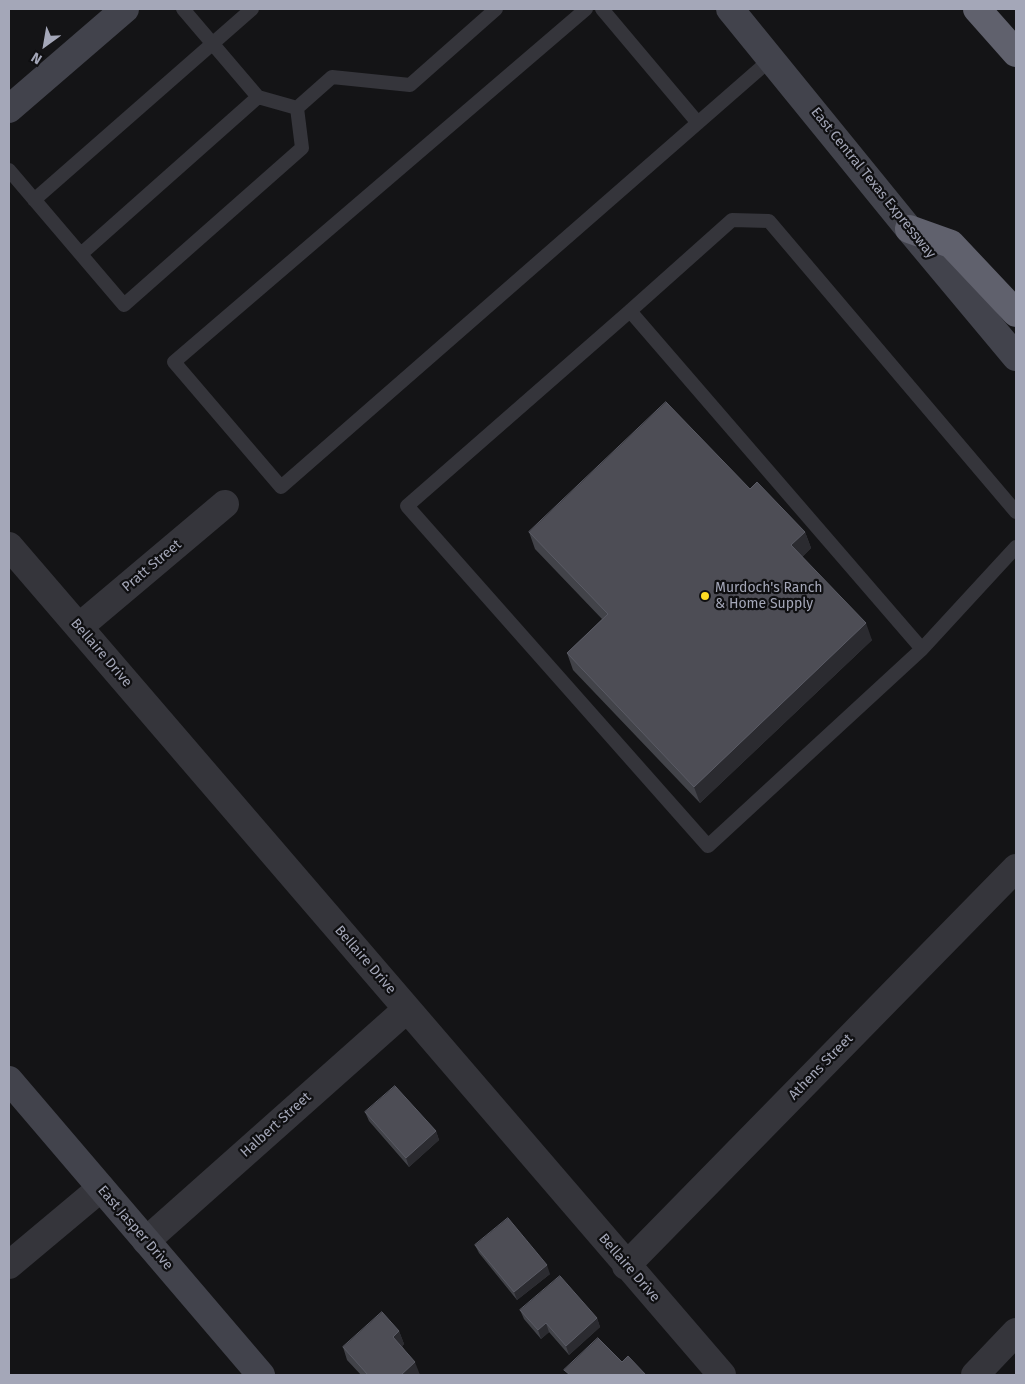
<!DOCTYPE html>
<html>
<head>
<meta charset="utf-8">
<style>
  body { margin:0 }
  #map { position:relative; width:1025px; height:1384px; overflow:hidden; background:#141416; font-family:"Fira Sans",sans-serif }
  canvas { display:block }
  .frame { position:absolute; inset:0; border:10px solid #a4a7b8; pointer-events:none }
  .north { position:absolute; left:20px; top:20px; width:50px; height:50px; -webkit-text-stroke:4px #0f0f11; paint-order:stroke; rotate:212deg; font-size:14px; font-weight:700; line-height:20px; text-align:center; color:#a4a7b8 }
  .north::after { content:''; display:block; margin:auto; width:18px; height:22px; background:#a4a7b8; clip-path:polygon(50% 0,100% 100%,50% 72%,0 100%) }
</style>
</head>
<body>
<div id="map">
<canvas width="1025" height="1384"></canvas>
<div class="frame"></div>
<div class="north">N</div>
</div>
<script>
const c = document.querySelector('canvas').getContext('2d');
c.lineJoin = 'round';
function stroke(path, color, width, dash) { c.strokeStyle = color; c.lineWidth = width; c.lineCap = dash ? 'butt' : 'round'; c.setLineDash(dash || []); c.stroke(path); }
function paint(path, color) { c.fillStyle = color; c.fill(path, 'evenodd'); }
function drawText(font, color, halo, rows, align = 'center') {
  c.font = font + ' "Fira Sans",sans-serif'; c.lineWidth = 4.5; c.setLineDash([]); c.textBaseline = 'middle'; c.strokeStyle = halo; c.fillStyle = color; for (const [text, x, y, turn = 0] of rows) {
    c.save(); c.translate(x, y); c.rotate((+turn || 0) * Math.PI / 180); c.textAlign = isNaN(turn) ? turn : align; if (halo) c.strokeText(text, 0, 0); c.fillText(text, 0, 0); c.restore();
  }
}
const lane = new Path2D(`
  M183 9 258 97 297 108
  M586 9 174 362 281 487 771 59
  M602 9 698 123
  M297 108 332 77 410 85 496 9
  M9 170 124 305 302 148 297 108
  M34 200 252 9
  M81 254 258 97
  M630 311 732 220 769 221 1016 512
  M922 649 630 311 407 506 708 846 922 649 1016 547`);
const street = new Path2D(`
  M9 546 722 1375
  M79 627 225 504
  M146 1241 407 1009
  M9 1265 101 1188
  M626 1266 1016 868
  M975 1375 1016 1332`);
const secondary = new Path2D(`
  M730 9 909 229 1016 357
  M9 109 125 9
  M9 1080 261 1375`);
const highway = new Path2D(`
  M977 9 1016 53
  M909 229 951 244 1016 313`);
const wall = new Path2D(`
  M750 489 805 532 811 548 802 557 872 640 700 803 573 670 567 653 602 619 535 549 529 532Z
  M365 1112 436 1131 439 1140 409 1167 369 1121Z
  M475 1245 550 1274 517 1300 479 1253Z
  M520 1310 597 1318 600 1327 569 1355 549 1332 541 1339 524 1319Z
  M399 1331 404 1344 402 1346 420 1375H361L347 1360 343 1347Z`);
const shadedWall = new Path2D(`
  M805 532 811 548 797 562 791 545Z
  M866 623 872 640 700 803 694 787Z
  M436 1131 439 1140 409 1167 406 1158Z
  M547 1265 550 1274 517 1300 514 1292Z
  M597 1318 600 1327 569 1355 566 1346Z
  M546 1323 549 1332 541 1339 538 1330Z
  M399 1331 404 1344 398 1350 393 1337Z
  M415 1362 420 1375H401Z`);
const building = new Path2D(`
  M666 402 750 489 757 482 805 532 791 545 866 623 694 787 567 653 608 614 529 532Z
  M395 1086 436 1131 406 1158 365 1112Z
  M508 1218 547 1265 514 1292 475 1245Z
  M560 1276 597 1318 566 1346 546 1323 538 1330 520 1310Z
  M382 1312 399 1331 393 1337 415 1362 401 1375H368L343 1347Z
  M598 1338 622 1362 628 1356 646 1375H570L564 1370Z`);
const markers = [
  [705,596,5,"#ffdc23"]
];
const streetNames = [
  ["East Central Texas Expressway",873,183,51],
  ["Pratt Street",152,566,-40],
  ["Bellaire Drive",101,653,49],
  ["Bellaire Drive",365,960,49],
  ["Athens Street",821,1067,-46],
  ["Halbert Street",276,1125,-42],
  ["East Jasper Drive",135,1228,49],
  ["Bellaire Drive",629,1268,49]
];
const poiNames = [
  ["Murdoch's Ranch",715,588],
  ["& Home Supply",715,604]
];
stroke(lane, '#35353b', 14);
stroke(street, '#35353b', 28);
stroke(secondary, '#42434c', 28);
stroke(highway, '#60616d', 28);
paint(wall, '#424349');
paint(shadedWall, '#2b2b30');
paint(building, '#4d4d55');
stroke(building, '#5a5b65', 1);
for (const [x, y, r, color] of markers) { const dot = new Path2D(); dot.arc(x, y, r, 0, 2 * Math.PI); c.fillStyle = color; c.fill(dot); stroke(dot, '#0f0f11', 2); }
drawText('14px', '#a4a7b8', '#0f0f11', streetNames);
drawText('14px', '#a4a7b8', '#0f0f11', poiNames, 'left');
</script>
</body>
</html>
